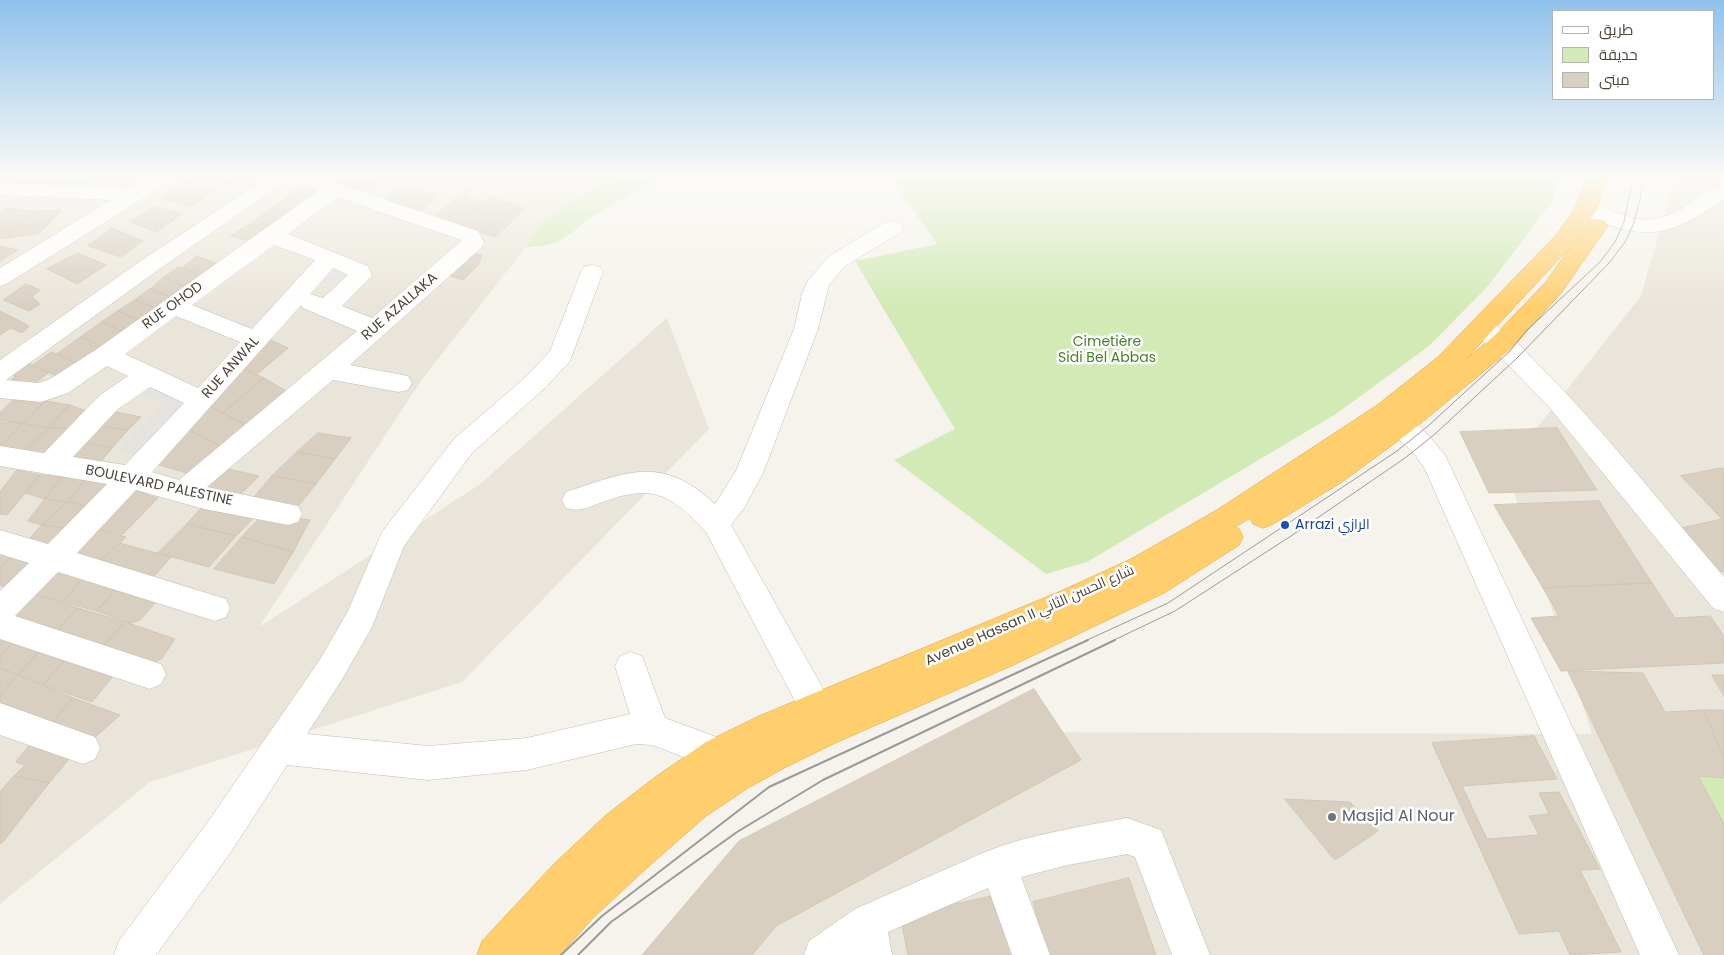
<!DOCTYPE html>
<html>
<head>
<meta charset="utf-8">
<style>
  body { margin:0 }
  #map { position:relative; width:1724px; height:955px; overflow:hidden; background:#f6f3ec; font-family:Poppins,Cairo,sans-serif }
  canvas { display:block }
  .legend { position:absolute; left:1552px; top:10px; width:162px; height:90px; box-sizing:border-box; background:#fff; border:1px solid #b7b4b0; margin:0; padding:6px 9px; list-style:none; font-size:15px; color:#4b4439 }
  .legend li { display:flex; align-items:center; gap:10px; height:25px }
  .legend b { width:25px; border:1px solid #b7b4b0 }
</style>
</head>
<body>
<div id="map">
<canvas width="1724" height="955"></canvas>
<ul class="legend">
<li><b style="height:6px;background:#fff"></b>طريق</li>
<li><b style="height:14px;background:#d2eab5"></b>حديقة</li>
<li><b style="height:14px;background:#d8cfc1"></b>مبنى</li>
</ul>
</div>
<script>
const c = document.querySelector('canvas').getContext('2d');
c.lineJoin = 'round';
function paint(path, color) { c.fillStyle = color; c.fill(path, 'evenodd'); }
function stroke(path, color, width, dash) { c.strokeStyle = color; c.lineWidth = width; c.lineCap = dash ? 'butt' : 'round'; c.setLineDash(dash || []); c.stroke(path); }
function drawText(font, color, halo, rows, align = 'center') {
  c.font = font + ' Poppins,Cairo,sans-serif'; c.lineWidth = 5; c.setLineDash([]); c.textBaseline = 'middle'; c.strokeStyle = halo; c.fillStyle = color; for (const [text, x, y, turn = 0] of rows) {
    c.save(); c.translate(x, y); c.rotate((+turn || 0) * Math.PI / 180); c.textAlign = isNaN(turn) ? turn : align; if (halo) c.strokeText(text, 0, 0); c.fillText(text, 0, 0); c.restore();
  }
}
const residential = new Path2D(`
  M0 177H612L544 218 526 247 423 378 259 627 479 485 667 318 709 429 462 682 150 782 0 904Z
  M1675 177H1724V955H666L976 732 1592 734 1506 467 1641 296Z`);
const green = new Path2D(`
  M66 177H98L88 198 58 197Z
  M612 177H667C646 187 625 197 605 209 573 227 567 248 526 247L544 218Z
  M890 177H1560L1554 199 1523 240 1487 287 1429 346 1336 414 1087 562 1046 574 894 460 955 429 855 261 937 244Z
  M1698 776 1724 778V824Z`);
const parking = new Path2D(`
  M338 256 361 264 335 287 315 279Z
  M148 379 191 399 139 454 119 451 164 405 134 390Z`);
const building = new Path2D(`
  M0 177H69L66 185 0 184Z
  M206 177H241L229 185Z
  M333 177H367L352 188 329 180Z
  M367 177H384L364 193 352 188Z
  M187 181 215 190 190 207 162 198Z
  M308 182 326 188 311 198 295 191Z
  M401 186 423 191 408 207 385 199Z
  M465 190 473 192 466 197 481 201 454 224 433 218Z
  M295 191 311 198 299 207 283 200Z
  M423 191 438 195 421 211 408 207Z
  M491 196 525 209 495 237 454 224 481 201H486Z
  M283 200 299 207 287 215 271 209Z
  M155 207 182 214 156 232 130 222Z
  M6 208 35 211 5 238H0V213Z
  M271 209 287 215 274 227 256 220Z
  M62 210 38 234 5 238 35 211Z
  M256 220 274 227 254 242 231 236Z
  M112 228 143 241 121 257 88 246Z
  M0 246 18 250 0 261Z
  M78 253 106 265 77 284 47 269Z
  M468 253 482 255 478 265 463 280 445 274Z
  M197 256 217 264 203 275 183 268Z
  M179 267 186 269 204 277 187 287 163 278Z
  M163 278 187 287 173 298 151 289Z
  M26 284 40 290 32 297 40 304 29 311 4 300Z
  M150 289 173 298 155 308 135 300Z
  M135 300 155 308 139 320 118 311Z
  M0 311 29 326 22 333 11 328 0 335Z
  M118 311 139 320 123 332 102 322Z
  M102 322 123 332 103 347 81 337Z
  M81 337 103 347 78 364 57 354Z
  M266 338 288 348 256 375 240 367Z
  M52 352 78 364 58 377 33 365Z
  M28 363 48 373 34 384 10 381 16 376 10 373Z
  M240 367 264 378 223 413 206 405Z
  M264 378 288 392 247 425 223 413Z
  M15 398 46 401 23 423 0 420V413Z
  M46 401 69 405 49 428 23 423Z
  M69 405 93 413 78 429 49 428Z
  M206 405 223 413 247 425 222 447 186 428Z
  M112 411 141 417 128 430 98 426Z
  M0 422 23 423 0 447Z
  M23 423 49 428 24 453 0 451V447Z
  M94 426 128 430 112 448 80 440Z
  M49 428 74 429 49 454 24 453Z
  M186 428 222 447 190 474 152 463Z
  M1557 428 1597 490 1489 493 1460 432Z
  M318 433 351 438 335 459 297 452Z
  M84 443 112 448 100 463 68 460Z
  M297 452 335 459 316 484 272 476Z
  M224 468 259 476 236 499 194 494Z
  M1722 468 1724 469V571L1711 574 1672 530 1722 519 1681 476Z
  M17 470 40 475 7 515 0 514V492Z
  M40 475 62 477 45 499 25 493Z
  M272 476 316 484 296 509 251 501Z
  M62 477 85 480 68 502 45 499Z
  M85 480 115 482 91 507 68 502Z
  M127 485 149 490 147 495 158 498 123 534 91 527Z
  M45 499 68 502 42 525 28 521Z
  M1599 501 1652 583 1543 588 1494 505Z
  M68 502 91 507 71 529 42 525Z
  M205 504 259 512 236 536 187 524Z
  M264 514 310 520 293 552 242 537Z
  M187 524 236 536 209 567 158 553Z
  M42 525 71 529 50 553 22 547Z
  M91 527 126 537 95 567 62 558Z
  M242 537 293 552 274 584 214 569Z
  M119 543 171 557 148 583 95 567Z
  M0 550 14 554 0 568Z
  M14 554 41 562 14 590 0 585V568Z
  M57 565 87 573 63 602 28 592Z
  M87 573 122 583 97 611 63 602Z
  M122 583 161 596 140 620 130 623 97 611Z
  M1652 583 1675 618 1710 616 1724 636V663L1561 671 1531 618 1559 616 1543 588Z
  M28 592 78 608 53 635 2 621Z
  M78 608 125 622 98 652 53 635Z
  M125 622 175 639 162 658 149 666 98 652Z
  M0 628 17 638 0 657Z
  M17 638 44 646 18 675 0 668V657Z
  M44 646 70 654 43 685 18 675Z
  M70 654 118 670 92 702 43 685Z
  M0 668 18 675 0 696Z
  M1568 671 1643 673 1665 712 1704 710 1724 758V778L1698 776 1724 824V955H1704Z
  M18 675 73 698 46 731 0 715V696Z
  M1712 675H1724V696Z
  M1034 689 1081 760 776 926 752 955H642L739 841Z
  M73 698 120 715 84 747 46 731Z
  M1704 710H1724V758Z
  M1534 736 1557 779 1462 786 1487 839 1539 835 1529 816 1549 814 1539 793 1559 792 1600 869 1580 870 1621 952 1570 955 1559 931 1519 934 1432 743Z
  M34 740 75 752 49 783 14 776 25 765 16 762Z
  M14 776 49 783 2 843H0V792Z
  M1285 799 1350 802 1378 831 1335 860Z
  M1129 878 1156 955H1048L1033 902Z
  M998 895 1014 955H908L900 916Z`);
const minor = new Path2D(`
  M150 177H174L171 181 8 283 0 286V268L111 200 0 195V183L131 188Z
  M268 177H319L478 231 484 243 481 248 350 365 408 376 412 383 408 390 399 392 333 380 207 487 298 506 302 514 298 522 288 525 204 509 136 490 77 553 226 599 230 608 226 617 215 621 58 572 15 616 161 664 166 674 161 684 150 689 0 639V591L29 563 0 554V530L48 544 107 484 0 466V446L44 453 100 395 128 376 107 366 68 393 41 402 0 398V360L142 260ZM290 178 293 181 319 190 97 349 50 379 39 383 6 380 158 270ZM337 197 461 240V241L372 318 342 306 372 276 368 266 288 234ZM274 245 315 260 252 329 192 305ZM333 268 348 275 323 298 310 294ZM301 305 303 308 357 331 179 480 152 472ZM176 316 240 342 198 388 125 354ZM150 387 184 403 125 465 73 457 118 409Z
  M1724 185V200C1661 241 1647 240 1578 214L1575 209 1578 204 1586 202C1627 213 1641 232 1683 208 1696 200 1709 188 1724 185Z
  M892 221 900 223 903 228 900 233 845 266 829 285 818 329 763 473 744 508 731 525 839 717 844 728 839 739 827 744 815 739 706 532C670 493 651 483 600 503 587 508 579 512 566 508L562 500 566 492C627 472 662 454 715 504L736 471 794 329 802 294 807 282 829 256 884 223Z
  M592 265 600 267 603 272 570 361 546 387 472 453 404 546 372 627 341 681 307 734 428 746 527 738 630 714 615 666 620 656 631 652 642 656 665 718 730 742 735 754 730 766 718 770 652 745 636 744 527 770 428 780 287 765 231 852 156 955H114L119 941 205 826 319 661 348 611 382 532 454 439 528 375 550 351 581 272 584 267Z
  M1482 319C1503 325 1520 346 1535 361 1603 429 1662 505 1724 577V612L1713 608 1549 407 1493 349 1473 333 1470 327 1473 321Z
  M1385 403C1408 410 1432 438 1446 457L1679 955H1640L1425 469 1413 452 1376 420 1372 413 1376 406Z
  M0 703 95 737 100 748 95 759 83 764 0 735Z
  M1127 818 1161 830 1210 955H1172L1135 857 1127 854 1068 865 1021 877 1050 955H1012L988 888 888 932 892 955H804L809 941 855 909 985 852C1030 834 1080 827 1127 818Z`);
const highway = new Path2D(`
  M1587 177H1607L1597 209 1573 244 1465 360 1493 337 1545 283 1589 221 1597 219 1605 221 1608 226 1561 293 1511 349 1410 432 1342 482 1273 524 1263 528 1253 524 1250 518 1235 527 1239 529 1243 537 1239 545 1164 593 1011 666 835 743 786 767 748 788 706 816 649 866 593 918 560 955H477L482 941 553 865 606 815 654 778 706 742 759 716 1061 591 1131 559 1217 510 1376 406 1438 357 1557 234 1575 208Z`);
const tramFar1 = new Path2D(`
  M1085 641 1168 603 1397 451 1428 426 1510 351 1526 331 1600 262 1615 242 1624 222 1633 177
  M1112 641 1175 611 1291 536 1405 458 1435 434 1517 358 1610 262 1625 242 1633 225 1640 200 1643 177`);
const tram = new Path2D(`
  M561 955 602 916 769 787 1088 640
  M578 955 611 922 737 832 823 780 1115 640`);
const markers = [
  [1285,525,5,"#1a4fb4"],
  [1332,817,5,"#6b7280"]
];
const streetNames = [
  ["RUE OHOD",173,306,-36],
  ["RUE AZALLAKA",400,307,-41],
  ["RUE ANWAL",231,368,-48],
  ["BOULEVARD PALESTINE",159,486,12],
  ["Avenue Hassan II شارع الحسن الثاني",1030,616,-24]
];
const parkNames = [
  ["Cimetière",1107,342],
  ["Sidi Bel Abbas",1107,358]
];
const transitNames = [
  ["Arrazi الرازي",1295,525]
];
const nearWorshipnames = [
  ["Masjid Al Nour",1342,817]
];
paint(residential, '#eae5da');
paint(green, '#d2eab5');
paint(parking, '#e5e3e0');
paint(building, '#d8cfc1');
stroke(building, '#d3c7b4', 1);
stroke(minor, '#c2bbae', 1);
stroke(highway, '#e0a43c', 1);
paint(minor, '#fff');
paint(highway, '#ffcf6e');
stroke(tramFar1, '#9a9a9a', 1);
stroke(tram, '#9a9a9a', 2);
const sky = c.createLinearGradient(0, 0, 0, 310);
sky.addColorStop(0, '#8fc1ec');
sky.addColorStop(0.57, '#fbfaf6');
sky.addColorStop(1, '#fbfaf600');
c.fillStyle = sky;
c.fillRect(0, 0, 1724, 310);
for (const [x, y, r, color] of markers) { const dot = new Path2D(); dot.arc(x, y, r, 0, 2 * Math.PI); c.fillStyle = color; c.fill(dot); stroke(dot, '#fff', 2); }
drawText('14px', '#4b4439', '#fff', streetNames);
drawText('14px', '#4a7f2a', '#fff', parkNames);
drawText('14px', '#164399', '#fff', transitNames, 'left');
drawText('16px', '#5b616d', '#fff', nearWorshipnames, 'left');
</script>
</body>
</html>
